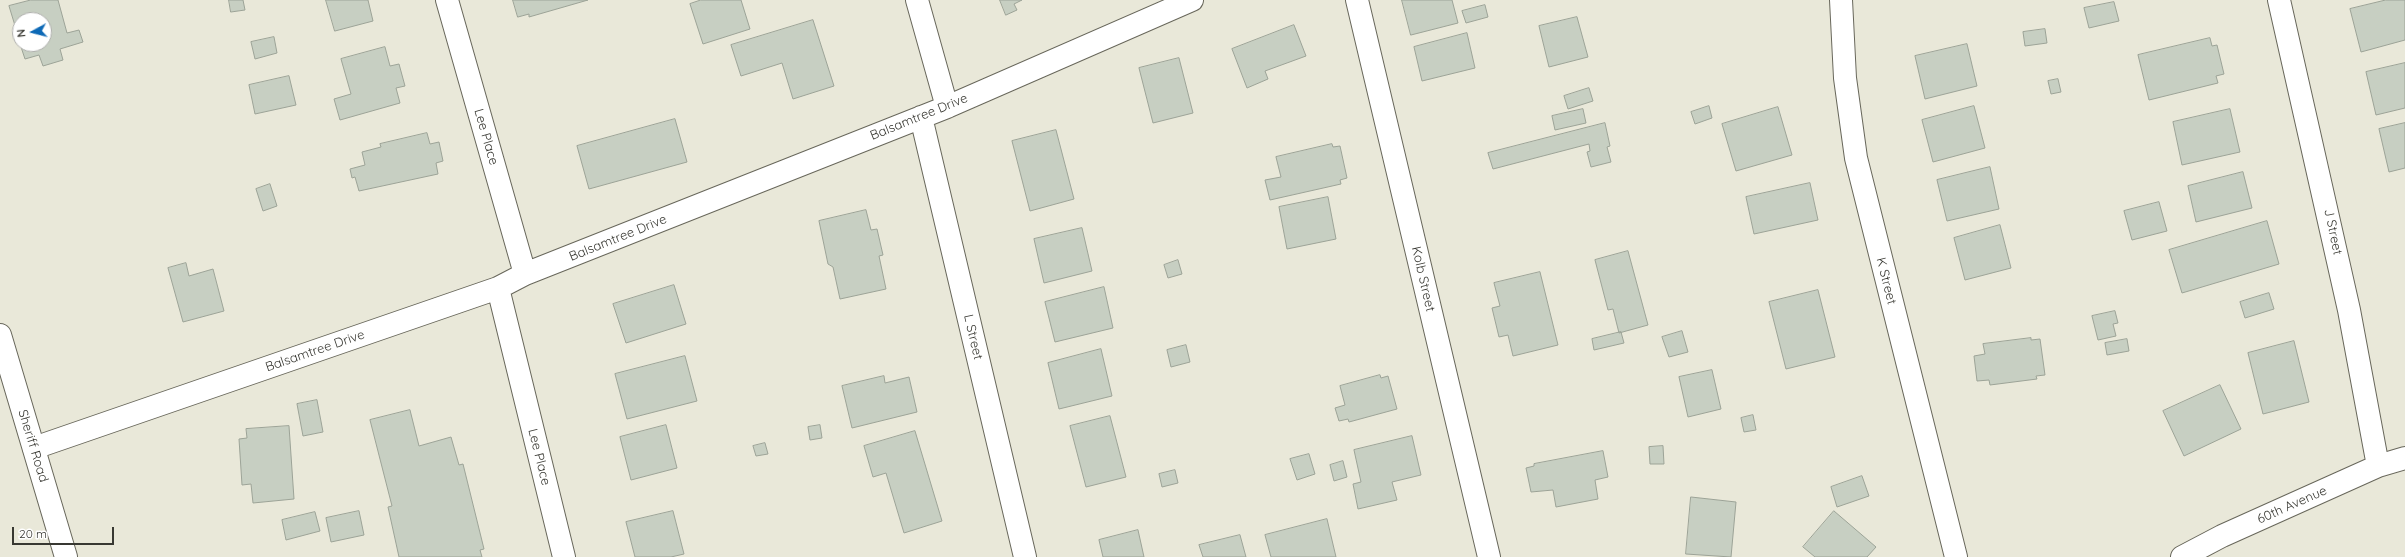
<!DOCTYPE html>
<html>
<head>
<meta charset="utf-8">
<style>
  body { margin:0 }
  #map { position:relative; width:2405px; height:557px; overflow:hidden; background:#e9e8d9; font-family:Quicksand,sans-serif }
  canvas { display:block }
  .north { position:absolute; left:12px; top:12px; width:40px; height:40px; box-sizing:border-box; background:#fff; border:1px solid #afafad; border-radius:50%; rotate:263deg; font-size:11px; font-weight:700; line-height:16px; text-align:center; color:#383832 }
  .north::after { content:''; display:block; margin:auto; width:14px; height:18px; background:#0d69b6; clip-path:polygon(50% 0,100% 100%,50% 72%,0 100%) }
  .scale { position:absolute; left:12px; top:527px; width:102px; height:18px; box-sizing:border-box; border:2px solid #383832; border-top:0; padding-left:5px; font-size:12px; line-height:14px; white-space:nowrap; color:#383832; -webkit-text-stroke:3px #fff; paint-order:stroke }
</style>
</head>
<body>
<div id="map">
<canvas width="2405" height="557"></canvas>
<div class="north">N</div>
<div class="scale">20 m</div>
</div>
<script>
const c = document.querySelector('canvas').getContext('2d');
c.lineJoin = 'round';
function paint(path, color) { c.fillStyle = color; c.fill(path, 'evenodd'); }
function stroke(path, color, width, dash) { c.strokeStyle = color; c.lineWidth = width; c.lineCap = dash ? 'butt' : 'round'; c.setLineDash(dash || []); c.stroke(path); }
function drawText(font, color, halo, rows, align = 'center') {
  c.font = font + ' Quicksand,sans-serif'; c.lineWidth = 3.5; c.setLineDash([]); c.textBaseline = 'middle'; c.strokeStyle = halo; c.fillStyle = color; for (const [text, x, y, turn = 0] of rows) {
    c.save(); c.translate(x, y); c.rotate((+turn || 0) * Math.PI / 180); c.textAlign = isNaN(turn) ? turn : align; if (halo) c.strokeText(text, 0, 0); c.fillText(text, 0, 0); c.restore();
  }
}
const building = new Path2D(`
  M31 0H58L67 33 79 30 83 42 60 49 63 60 43 66 39 55 25 59 20 44H44V20H20V42L9 6Z
  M229 0H243L245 10 231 12Z
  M326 0H368L373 21 335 31Z
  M513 0H588L529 17V14L518 17Z
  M701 0H741L750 29 703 44 690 4Z
  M1000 0H1022L1014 4 1017 10 1006 15Z
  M1402 0H1452L1458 23 1411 35Z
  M2386 0H2405V40L2361 52 2350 9Z
  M2114 2 2119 21 2089 28 2084 8Z
  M1485 5 1488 17 1466 23 1462 11Z
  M1577 17 1588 57 1549 67 1539 26Z
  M813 20 834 86 793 99 782 63 741 76 731 45Z
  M1294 25 1306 56 1265 71 1268 79 1247 88 1232 49Z
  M2045 29 2047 43 2025 46 2023 32Z
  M1467 33 1475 68 1422 81 1414 47Z
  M274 37 277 53 255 59 251 42Z
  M2210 38 2212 46 2217 45 2224 74 2216 76 2218 83 2149 100 2138 55Z
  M1967 44 1977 86 1925 99 1915 56Z
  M385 47 390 66 399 64 405 86 396 88 400 103 340 120 334 99 351 94 341 59Z
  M1179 58 1193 113 1153 123 1139 68Z
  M2405 63V108L2376 115 2366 72Z
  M289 76 296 105 255 114 249 85Z
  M2058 79 2061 92 2051 94 2048 81Z
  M1589 88 1593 101 1568 109 1564 96Z
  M1709 106 1712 118 1695 124 1691 112Z
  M1974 106 1985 148 1933 162 1922 120Z
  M1778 107 1792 155 1736 171 1722 124Z
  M1583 109 1586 123 1555 130 1552 116Z
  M2230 109 2240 152 2182 165 2173 122Z
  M675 119 687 162 589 189 577 146Z
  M1605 123 1610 146 1607 147 1611 162 1591 167 1587 152 1590 151 1589 144 1493 169 1488 153Z
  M2405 123V168L2389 172 2379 129Z
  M1056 130 1074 199 1030 211 1012 141Z
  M427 133 430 144 439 142 443 161 436 163 438 174 359 191 355 177 352 178 350 169 365 165 362 152 381 147 380 144Z
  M1332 144 1333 147 1340 146 1347 178 1340 180 1341 184 1270 200 1265 180 1281 177 1276 157Z
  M1990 167 1999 209 1947 221 1937 180Z
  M2243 172 2252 208 2196 222 2188 186Z
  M1810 183 1818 220 1754 234 1746 197Z
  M270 184 277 206 263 211 256 189Z
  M1328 197 1336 239 1287 249 1279 207Z
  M2159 202 2167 231 2132 240 2124 211Z
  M866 210 871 230 877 229 883 255 879 256 886 289 840 299 833 267 828 264 819 221Z
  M2267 221 2279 264 2182 293 2169 250Z
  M2000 225 2011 268 1965 280 1954 238Z
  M1082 228 1092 271 1044 283 1034 239Z
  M1628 251 1648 325 1619 333 1613 309 1608 310 1595 260Z
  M1178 260 1182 274 1168 278 1164 265Z
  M186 263 189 276 213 269 224 311 183 322 168 268Z
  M1540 272 1558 345 1513 356 1508 335 1499 337 1492 308 1500 306 1494 283Z
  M674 285 686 324 626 343 613 304Z
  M1104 287 1113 328 1055 342 1045 302Z
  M1818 290 1835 357 1786 369 1769 302Z
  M2269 293 2274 309 2245 318 2240 302Z
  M2115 311 2118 323 2113 324 2116 336 2098 340 2092 316Z
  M1682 331 1688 352 1669 357 1662 337Z
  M1621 332 1624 343 1594 350 1592 339Z
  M2031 338V340L2040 339 2045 375 2036 376 2037 379 1990 385 1989 380 1977 381 1974 356 1985 354 1983 344Z
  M2127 339 2129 351 2107 355 2105 343Z
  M2294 341 2309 402 2263 414 2248 353Z
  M1186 345 1190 362 1171 367 1167 350Z
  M1101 349 1112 396 1059 409 1048 363Z
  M685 356 697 401 627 419 615 374Z
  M1712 370 1721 409 1688 417 1679 377Z
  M1380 375 1381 378 1388 376 1397 409 1349 422 1348 419 1339 421 1335 408 1345 405 1340 386Z
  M884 376 885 383 909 377 917 412 852 428 842 386Z
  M2220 385 2241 429 2184 456 2163 411Z
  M317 400 323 432 303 436 297 404Z
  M410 410 419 446 451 437 459 465 463 464 484 549 480 550 482 557H399L388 507 392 506 370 420Z
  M1753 415 1756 430 1744 432 1741 418Z
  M1110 416 1126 477 1086 487 1070 426Z
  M666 425 677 468 631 480 620 437Z
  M820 425 822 438 810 440 808 427Z
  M289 426 294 499 253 503 251 484 242 485 239 439 247 438 246 429Z
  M915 431 942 521 904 533 886 473 873 477 864 446Z
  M1412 436 1421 475 1392 482 1397 500 1358 509 1353 484 1361 482 1354 450Z
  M765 443 768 454 756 456 753 446Z
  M1663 446 1664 464H1650L1649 447Z
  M1603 451 1608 477 1595 480 1598 499 1556 507 1553 490 1531 492 1526 468 1534 466V464Z
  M1309 454 1315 474 1297 480 1290 459Z
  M1343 461 1347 477 1334 481 1330 465Z
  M1175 470 1178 483 1162 487 1159 474Z
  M1862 476 1869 496 1837 507 1831 487Z
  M1691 497 1736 502 1731 557 1686 554Z
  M359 511 364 535 331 542 326 518Z
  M673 511 684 554 671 557H635L626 522Z
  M1834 511 1876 547 1867 557H1815L1803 547Z
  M315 512 320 531 286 540 282 520Z
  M1327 519 1336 557H1271L1265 535Z
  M1138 530 1144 557H1103L1099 540Z
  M1240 535 1246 557H1203L1199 545Z`);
const street = new Path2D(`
  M447 0 525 274
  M917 0 947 107
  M1357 0 1489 557
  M1841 0 1845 78 1856 158 1956 557
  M2279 0 2349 310 2378 466
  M921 117 1025 557
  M498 288 564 557
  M34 448 498 288 525 274 947 107 1192 0
  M2182 557 2222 536 2378 466 2405 458`);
const secondary = new Path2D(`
  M0 335 66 557`);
const streetNames = [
  ["Balsamtree Drive",919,117,-22],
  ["Lee Place",486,137,74],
  ["J Street",2333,232,78],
  ["Balsamtree Drive",618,238,-22],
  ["Kolb Street",1423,279,77],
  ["K Street",1886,281,76],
  ["L Street",973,337,77],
  ["Balsamtree Drive",315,351,-19],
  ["Sheriff Road",33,446,73],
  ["Lee Place",539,457,76],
  ["60th Avenue",2292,505,-24]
];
paint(building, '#c7cfc2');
stroke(building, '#9ca397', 1);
stroke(street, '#68675b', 24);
stroke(secondary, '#68675b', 24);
stroke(street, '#fff', 22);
stroke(secondary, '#fff', 22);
drawText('13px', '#383832', '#fff', streetNames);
</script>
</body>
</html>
